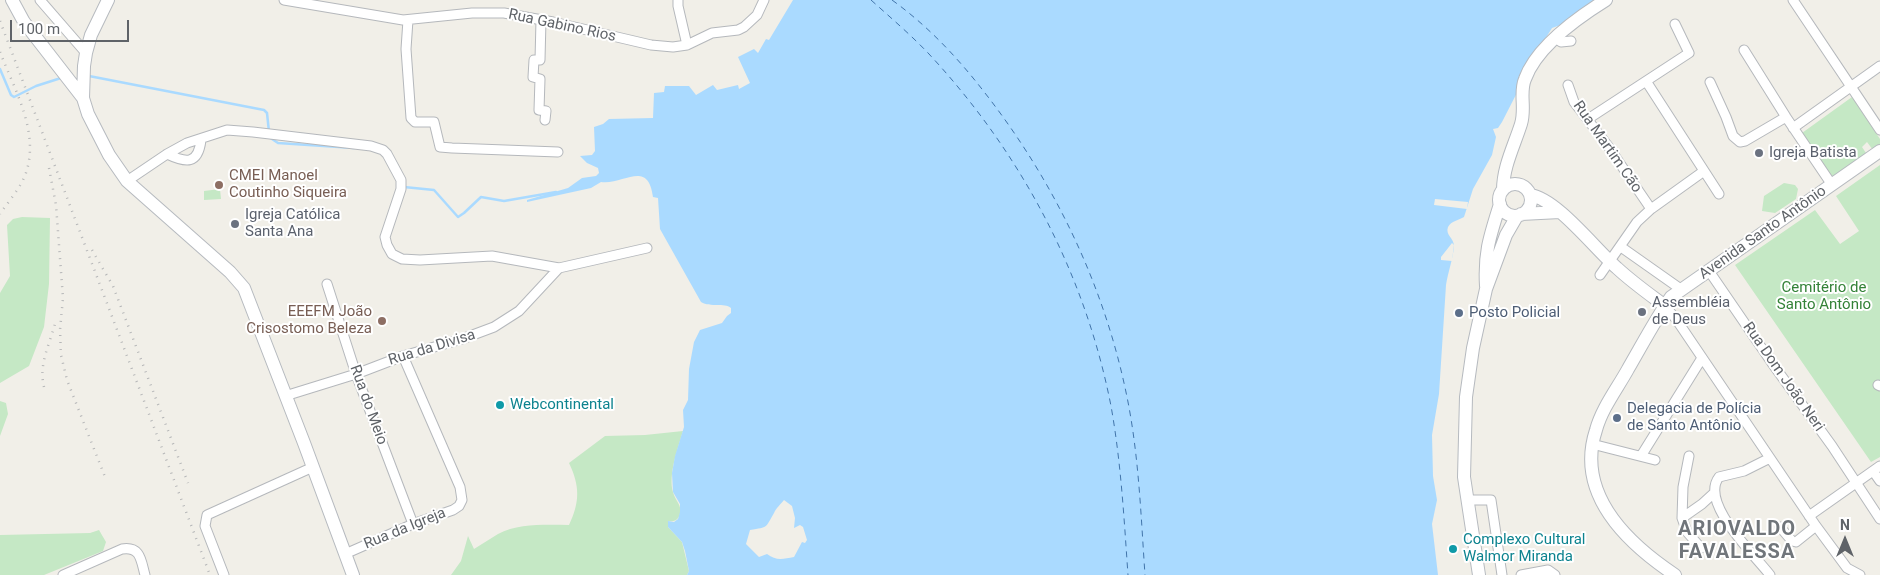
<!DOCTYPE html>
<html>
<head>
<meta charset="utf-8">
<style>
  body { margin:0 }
  #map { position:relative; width:1880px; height:575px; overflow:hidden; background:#f1efe8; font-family:Roboto,sans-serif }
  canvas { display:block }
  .north { position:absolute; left:1820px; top:515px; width:50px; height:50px; -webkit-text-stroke:4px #fff; paint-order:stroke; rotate:0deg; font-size:14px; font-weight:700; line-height:20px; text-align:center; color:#5f6368 }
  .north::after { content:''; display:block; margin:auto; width:18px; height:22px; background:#5f6368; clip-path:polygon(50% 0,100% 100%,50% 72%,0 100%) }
  .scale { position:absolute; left:10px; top:20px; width:119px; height:22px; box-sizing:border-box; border:2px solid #5f6368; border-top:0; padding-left:6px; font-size:15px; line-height:18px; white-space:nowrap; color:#5f6368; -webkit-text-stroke:4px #fff; paint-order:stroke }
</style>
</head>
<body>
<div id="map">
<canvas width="1880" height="575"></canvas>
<div class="north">N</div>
<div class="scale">100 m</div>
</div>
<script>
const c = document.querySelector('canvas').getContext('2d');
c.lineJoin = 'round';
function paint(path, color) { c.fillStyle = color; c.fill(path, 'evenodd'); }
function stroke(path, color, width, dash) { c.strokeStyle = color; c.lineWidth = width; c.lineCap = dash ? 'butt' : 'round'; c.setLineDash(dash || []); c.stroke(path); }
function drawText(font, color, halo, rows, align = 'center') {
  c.font = font + ' Roboto,sans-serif'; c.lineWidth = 4; c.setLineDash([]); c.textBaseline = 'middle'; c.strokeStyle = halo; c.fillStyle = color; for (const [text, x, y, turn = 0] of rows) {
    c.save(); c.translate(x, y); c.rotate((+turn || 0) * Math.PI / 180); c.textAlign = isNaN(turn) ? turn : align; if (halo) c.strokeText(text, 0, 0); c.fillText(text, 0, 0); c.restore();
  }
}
const green = new Path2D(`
  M1852 97 1880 139V151L1876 154 1867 142 1862 147 1870 159 1835 181 1802 133Z
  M1880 165V380L1876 386 1880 389V457L1871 462 1735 265 1815 210 1840 244 1859 231 1836 196Z
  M1784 183 1795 185 1798 189 1796 199 1775 213 1762 211 1764 196Z
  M220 189 221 199 204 200V191Z
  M22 217 50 218 49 284 44 327 29 366 0 383V293L10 276 7 225 13 219Z
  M0 401 6 403 8 414 0 436Z
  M683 431C678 448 668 475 673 492 675 501 682 504 680 514 678 520 675 522 668 521V527L682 542 689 571 687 575H451L461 561 468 536 474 549C482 544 490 539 498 534 519 523 546 525 569 525 580 502 580 486 569 463L605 436 645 435Z
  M99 530 106 542 103 551 44 575H0V535L90 533Z`);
const water = new Path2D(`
  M793 0H1601L1572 21 1552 28 1524 73 1522 83 1502 122 1498 128 1493 129 1496 137 1492 155 1473 189 1464 217C1459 220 1451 221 1448 227 1445 235 1454 238 1454 246 1453 259 1448 272 1446 285L1439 394 1432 435 1433 476 1437 500 1432 524 1438 575H687L689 571 685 551 682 542 668 527V521L674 522 678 519 680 512V504L673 492 672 473 675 456 684 427 683 410 688 400 689 369 694 342 700 330 722 323 727 316 731 313V308C724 302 711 308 701 302L660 229 658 198 653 197C648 159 624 185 601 182L591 188 527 202V200L568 188 582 178 596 176 599 173 598 168 587 163 580 156 592 155 595 151 594 127 603 124 609 119 653 118 654 93 664 92 665 86H689L696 95 713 85 717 90 738 85 739 89 750 83 738 57 754 49 758 53 766 39 769 40ZM784 500 792 506 795 518 794 528 800 525 803 527 807 540 805 543 802 542 794 557C783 559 776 561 767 554L759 557 746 544 750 530C769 527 765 528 774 513 776 508 781 504 784 500Z`);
const pier = new Path2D(`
  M1435 199 1468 202 1467 209 1434 205Z
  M1452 243 1454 245 1452 261 1441 260V257Z`);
const stream = new Path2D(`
  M0 69 11 95 14 97 36 86 61 78
  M89 76 264 110 267 113 269 132
  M269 137 278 143 354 148
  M404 187 434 190 458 217 464 213 481 197 504 201 556 192`);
const ferry = new Path2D(`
  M871 0C891 18 911 35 929 54 1021 153 1085 273 1111 406 1121 462 1124 518 1128 575
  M892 0C928 26 958 58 985 93 1056 184 1106 289 1128 402 1139 459 1141 517 1145 575`);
const street = new Path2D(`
  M40 0 86 53
  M284 0 403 20 472 13H504L553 22 651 45 673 47 687 45 712 33 738 30 744 27 757 15 764 0
  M678 0V6L687 45
  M1793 0 1880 130
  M408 20 406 49 411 118 415 122H434L440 147 452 148 558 152
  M541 20 540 60H534L533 77 540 79 539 110 546 111 545 120
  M1555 38 1561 42 1571 41
  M1744 50 1786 117 1832 185
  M1646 81 1719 194
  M1710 82 1726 117 1733 136 1740 142 1745 141 1786 117
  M1568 85 1574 102 1608 146 1651 209
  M1588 119 1689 53 1675 24
  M1793 128 1880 66
  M167 154C186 163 198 165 201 140
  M127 181 167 154 187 143 227 130 253 132 371 146 383 150 387 154 401 180V189L385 237 387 245 392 254 402 259 420 260 492 256 559 268 647 248
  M1621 247 1682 290
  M1709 271 1772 363 1832 446 1880 519
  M1600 275 1637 222 1651 209 1704 171
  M327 284 356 374 413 524
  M1665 306 1676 319 1816 526 1847 568 1860 575
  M1878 385 1880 386
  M285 396 356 374 403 356 462 339 494 327 519 311 559 268
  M1592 444 1655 460
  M1641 456 1702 358
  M1689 456 1683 487 1682 518 1702 504 1714 493
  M1770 458 1744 471 1719 477C1699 503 1755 555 1770 575
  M1873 471 1880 481
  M1467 500H1491L1502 575
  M1809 516 1880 466
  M1682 518 1687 532 1701 548
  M1780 527 1792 541 1796 542 1816 526
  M345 554 413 524 453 510 459 506 462 500 460 487 403 356
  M63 575 122 549C141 546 141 561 145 575
  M224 575 205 526 207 515 313 467
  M1521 575 1548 570 1555 575`);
const secondary = new Path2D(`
  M12 0 24 22 83 98
  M108 0 91 35 86 53 84 66 83 98 88 114 109 155 127 181 230 272 244 288 304 443 353 575
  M1499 200a16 16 0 1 1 32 0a16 16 0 1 1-32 0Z
  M1503 190C1503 167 1514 146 1521 124 1526 108 1519 93 1525 79 1537 46 1577 18 1606 0
  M1530 195C1557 199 1595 249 1617 268 1632 282 1649 294 1665 306
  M1521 214 1560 212
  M1486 286C1484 252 1490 236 1500 204
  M1479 575 1464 477 1466 397 1473 348 1486 289 1506 235 1517 216
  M1675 575C1627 543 1575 494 1596 430 1602 408 1617 389 1628 369 1642 345 1655 320 1671 297L1880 151`);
const rail = new Path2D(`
  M0 21 210 575
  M0 52C15 91 42 136 24 178 18 191 8 202 0 214
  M49 168 56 205 63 298 60 330 61 355 67 380 105 477
  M92 250 113 286 188 483
  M44 387C38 363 51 342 56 320`);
const markers = [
  [1759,153,5,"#6b7280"],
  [219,185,5,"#8d6e63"],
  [235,224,5,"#6b7280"],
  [1642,312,5,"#6b7280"],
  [1459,313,5,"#5c6f8a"],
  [382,321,5,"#8d6e63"],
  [500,405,5,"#0f9aa8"],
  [1617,418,5,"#5c6f8a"],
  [1453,549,5,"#0f9aa8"]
];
const streetNames = [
  ["Rua Gabino Rios",562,26,12],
  ["Rua Martim Cão",1607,147,55],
  ["Avenida Santo Antônio",1763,233,-35],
  ["Rua da Divisa",432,348,-17],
  ["Rua Dom João Neri",1783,377,55],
  ["Rua do Meio",368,405,70],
  ["Rua da Igreja",405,529,-22]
];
const worshipNames = [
  ["Igreja Batista",1769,153],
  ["Igreja Católica",245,215],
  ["Santa Ana",245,232],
  ["Assembléia",1652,303],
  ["de Deus",1652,320]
];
const educationNames = [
  ["CMEI Manoel",229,176],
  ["Coutinho Siqueira",229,193],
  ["EEEFM João",372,312,"right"],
  ["Crisostomo Beleza",372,329,"right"]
];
const parkNames = [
  ["Cemitério de",1824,288],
  ["Santo Antônio",1824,305]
];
const serviceNames = [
  ["Posto Policial",1469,313],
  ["Delegacia de Polícia",1627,409],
  ["de Santo Antônio",1627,426]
];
const cultureNames = [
  ["Webcontinental",510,405],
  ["Complexo Cultural",1463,540],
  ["Walmor Miranda",1463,557]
];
const districtNames = [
  ["ARIOVALDO",1737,530],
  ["FAVALESSA",1737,553]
];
paint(green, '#c5e8c5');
paint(water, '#aadaff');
paint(pier, '#f1efe8');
stroke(stream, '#aadaff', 2.5);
stroke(ferry, '#4174aa', 1, [6, 5]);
stroke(street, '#b5b8bc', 11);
stroke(secondary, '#b6babf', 14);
stroke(street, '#fff', 9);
stroke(secondary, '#fff', 12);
stroke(rail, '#b6b7b8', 2.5, [1, 6]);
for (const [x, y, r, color] of markers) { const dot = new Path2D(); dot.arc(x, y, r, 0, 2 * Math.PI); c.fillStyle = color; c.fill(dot); stroke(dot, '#fff', 2); }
drawText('15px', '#5f6368', '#fff', streetNames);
drawText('15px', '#5b616d', '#fff', worshipNames, 'left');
drawText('15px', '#785e54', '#fff', educationNames, 'left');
drawText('15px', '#348238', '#fff', parkNames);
drawText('15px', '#4e5e75', '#fff', serviceNames, 'left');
drawText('15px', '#0d838f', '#fff', cultureNames, 'left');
c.letterSpacing = '1px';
drawText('bold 20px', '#70757a', '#fff', districtNames);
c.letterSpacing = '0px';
</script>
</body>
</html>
